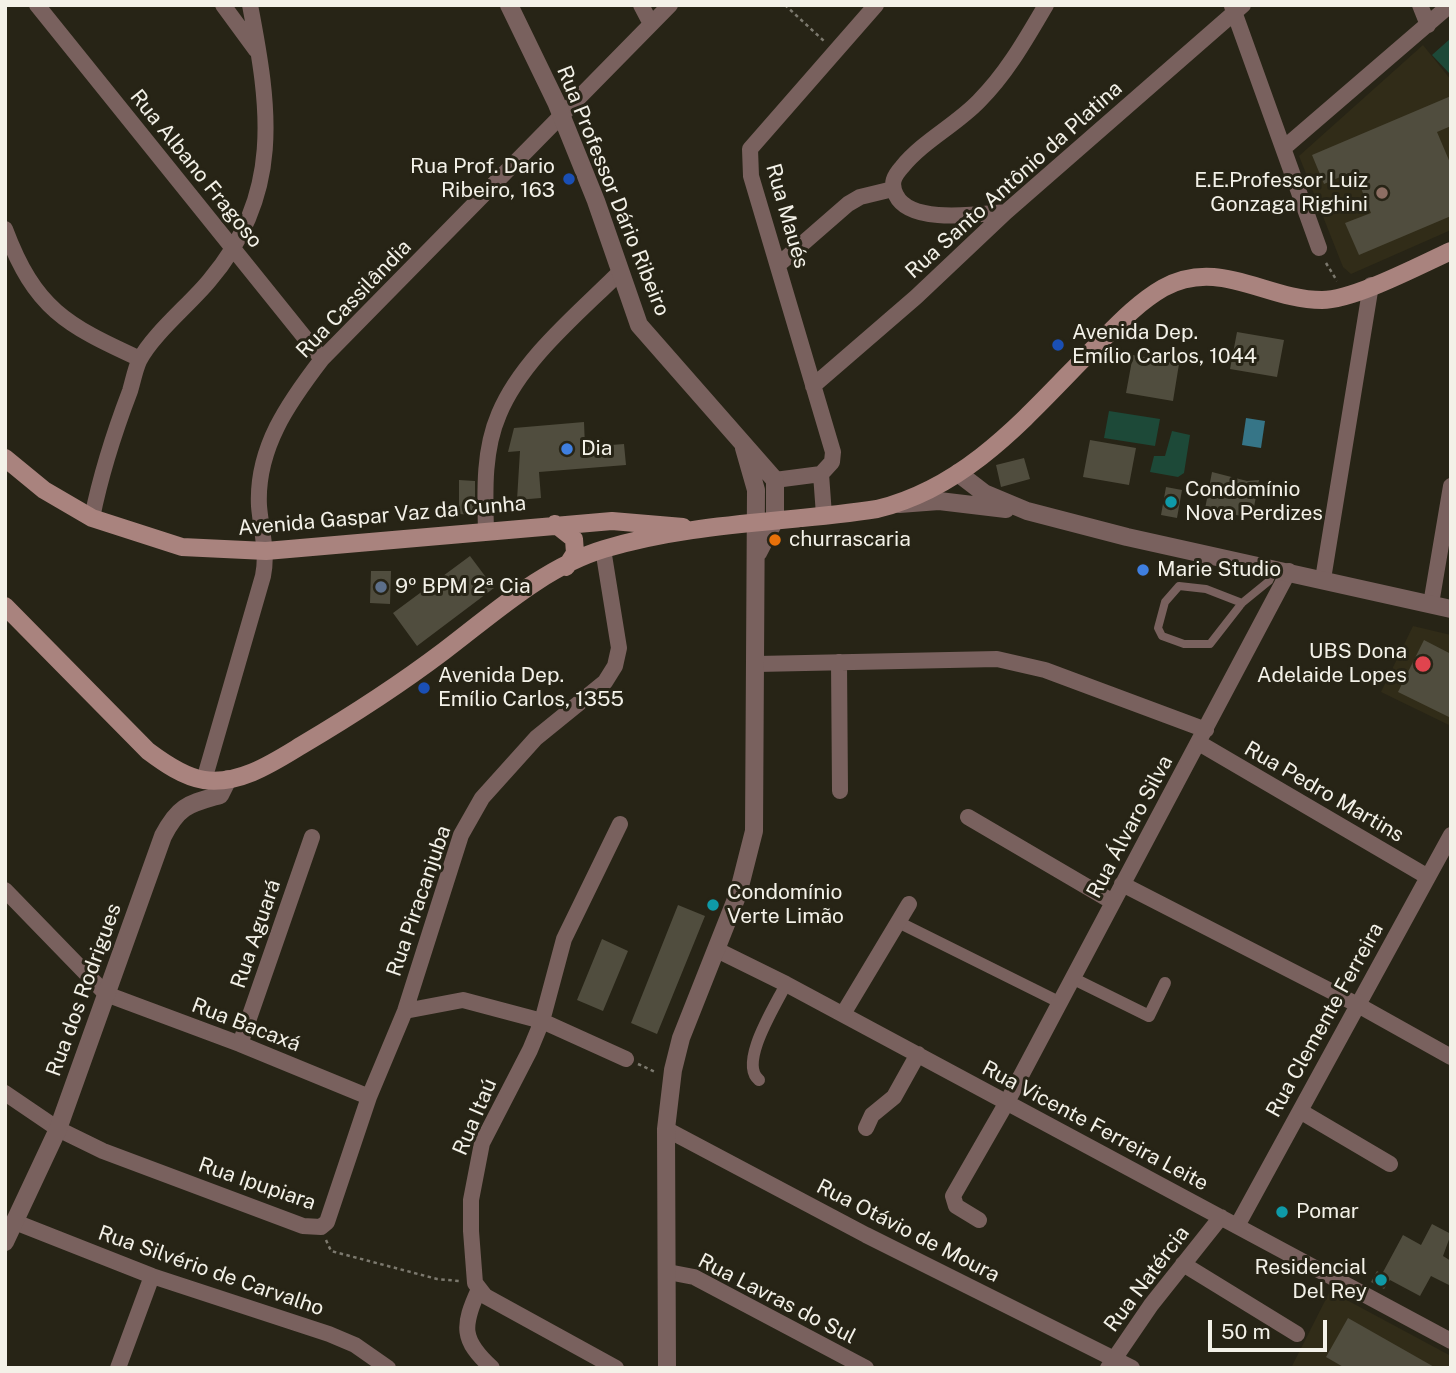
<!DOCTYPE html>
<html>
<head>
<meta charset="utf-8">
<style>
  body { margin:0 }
  #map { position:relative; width:1456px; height:1373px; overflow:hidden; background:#272416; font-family:"Public Sans",sans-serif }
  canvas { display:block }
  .frame { position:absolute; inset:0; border:7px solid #f3f1e8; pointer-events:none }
  .scale { position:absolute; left:1208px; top:1320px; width:119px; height:32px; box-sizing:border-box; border:4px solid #f3f1e8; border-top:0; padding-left:9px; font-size:21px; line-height:24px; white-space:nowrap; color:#f3f1e8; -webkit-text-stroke:5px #272416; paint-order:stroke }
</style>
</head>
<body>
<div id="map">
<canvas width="1456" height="1373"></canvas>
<div class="frame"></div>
<div class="scale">50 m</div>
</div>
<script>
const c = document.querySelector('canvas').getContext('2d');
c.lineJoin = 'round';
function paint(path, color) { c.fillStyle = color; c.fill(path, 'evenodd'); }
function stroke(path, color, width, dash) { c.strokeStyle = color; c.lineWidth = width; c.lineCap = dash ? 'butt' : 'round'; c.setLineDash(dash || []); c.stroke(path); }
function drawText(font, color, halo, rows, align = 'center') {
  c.font = font + ' "Public Sans",sans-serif'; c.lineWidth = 6; c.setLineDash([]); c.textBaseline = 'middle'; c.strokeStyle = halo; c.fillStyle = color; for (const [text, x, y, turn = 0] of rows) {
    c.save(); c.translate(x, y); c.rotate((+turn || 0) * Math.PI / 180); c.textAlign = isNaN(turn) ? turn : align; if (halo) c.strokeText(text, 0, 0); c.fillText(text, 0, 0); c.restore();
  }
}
const built = new Path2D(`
  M1423 45 1451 80V230L1351 274 1343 267 1299 156Z
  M1413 626 1451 635V726L1381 692Z
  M1330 1291 1451 1356V1368H1291Z`);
const green = new Path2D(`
  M1451 38V71L1449 73 1432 55Z
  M1109 411 1160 419 1155 446 1104 438Z
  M1172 431 1190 435 1184 473 1178 477 1150 472 1154 456H1165Z`);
const water = new Path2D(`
  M1246 418 1265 421 1261 448 1242 445Z`);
const building = new Path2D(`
  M1451 96V126L1437 132 1451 165V216L1359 255 1345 223 1371 213 1354 171 1324 184 1312 155Z
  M1237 332 1284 340 1277 377 1230 369Z
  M1133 355 1179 364 1173 401 1126 393Z
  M584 422 585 447 624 444 626 465 539 472 541 498 517 500 520 451 508 452 514 428Z
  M1090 440 1136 448 1129 485 1083 477Z
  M1024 458 1030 479 1001 487 996 465Z
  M1212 472 1247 481 1259 480 1252 518 1205 509Z
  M459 480 475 481V515L459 514Z
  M1166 487 1182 490 1177 518 1161 515Z
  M470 556 494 588 417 646 393 613Z
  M371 571H391L390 604 370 603Z
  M1424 640 1451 654V718L1398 692Z
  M678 905 705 916 657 1034 631 1023Z
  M602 939 628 951 603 1011 577 1000Z
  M1432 1224 1451 1234 1443 1256 1451 1261V1286L1431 1276 1420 1296 1390 1280 1384 1289 1371 1282 1377 1271 1382 1274 1403 1235 1421 1245Z
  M1348 1318 1436 1368H1345L1326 1357Z`);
const path = new Path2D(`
  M785 5 824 41
  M1326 263 1337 281
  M638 1064 655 1072
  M326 1240 331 1251 437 1279 459 1281`);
const service = new Path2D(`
  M1242 603 1206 589 1179 586 1165 602 1158 628 1162 636 1184 644H1210L1242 603 1269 581 1274 570`);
const pedestrian = new Path2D(`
  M898 922 1059 1002
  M1072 978 1149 1016 1165 983
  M759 1080C738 1063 776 1005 786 984`);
const minor = new Path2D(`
  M37 5 322 359
  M223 5 256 50
  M641 5 651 24
  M1420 5 1428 25
  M1232 6 1319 248
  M1285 147 1450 5
  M1006 212C979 214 910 225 896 195 890 183 894 176 902 167 923 141 956 125 979 101 1007 73 1026 39 1046 5
  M5 229C35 309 66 325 140 359
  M778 265 848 204 860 197 893 189
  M813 386 916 297 1006 212 1243 5
  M821 474 824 515
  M775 480 821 474 832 462 833 452 751 176 750 149 876 5
  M92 518C101 473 114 433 130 391 133 381 135 370 139 361 152 335 190 304 209 281 283 194 270 109 250 5
  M486 531C485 493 483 451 499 414 522 359 578 314 620 272
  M1323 579 1371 285
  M1431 604 1451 486
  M839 662 840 791
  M757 664 997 659 1045 670 1206 730
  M1199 743 1428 877
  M204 780 263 576C268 552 261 530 259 506 256 448 289 402 322 359L670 5
  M968 817 1113 902
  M1122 884 1358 1005 1451 1057
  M5 890 106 994 240 1044 369 1097
  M717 950 786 984 1451 1341
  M405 1011 463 1000 542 1021 626 1059
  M843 1014 909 904
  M240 1044 312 837
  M5 1093 58 1129 103 1151 303 1226 321 1227 327 1222 369 1097 405 1011 461 835 482 798 536 738 605 682 615 666 619 648 603 549
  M1300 1111 1390 1164
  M866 1128 872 1115 894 1097 918 1054
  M666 1129 866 1235 1132 1368
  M979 1220 956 1206 953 1196 1007 1102 1289 571
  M15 1222 152 1276 329 1334 355 1345 388 1368
  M1237 1226 1451 835
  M1183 1264 1297 1334
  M668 1272 694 1277 866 1368
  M479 1289C462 1326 461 1340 492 1368
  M118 1368 152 1276
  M616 1368 485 1296 475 1283 471 1231V1200L482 1143 530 1050 542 1021 564 939 620 824
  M1108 1368 1151 1305 1221 1217`);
const tertiary = new Path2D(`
  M509 5 556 102 596 201 639 325 775 480V520L758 553
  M958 473 984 493 1027 511 1127 537 1451 609
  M899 504 939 501 1006 509
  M5 1242 58 1129 163 836C179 805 189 804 220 795L228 779
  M667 1368 666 1129 673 1070 681 1038 738 894 754 831 756 490 744 448`);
const secondary = new Path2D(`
  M5 458 44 490 92 518 182 547 266 551 612 521 683 527
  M555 524 574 539 575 553 566 567
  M5 606 148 751C164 763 184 777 204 780 240 785 274 762 302 745 351 716 399 685 444 651 493 614 544 567 604 549 693 522 787 523 877 509 971 486 1030 412 1095 347 1116 326 1137 303 1163 288 1219 257 1266 300 1322 300 1354 300 1420 265 1451 251`);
const markers = [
  [569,179,7,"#1a4fb4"],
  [1382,193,7,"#8d6e63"],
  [1058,345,7,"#1a4fb4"],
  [567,449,7,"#3f7fe0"],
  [1171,502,7,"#0f9aa8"],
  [775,540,7,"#e8710a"],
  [1143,570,7,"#3f7fe0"],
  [381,587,7,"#5c6f8a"],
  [1423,664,9,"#e0444e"],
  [424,688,7,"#1a4fb4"],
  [713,905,7,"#0f9aa8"],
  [1282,1212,7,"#0f9aa8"],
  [1381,1280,7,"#0f9aa8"]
];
const poiNames = [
  ["Rua Prof. Dario",555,167,"right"],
  ["Ribeiro, 163",555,191,"right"],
  ["E.E.Professor Luiz",1368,181,"right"],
  ["Gonzaga Righini",1368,205,"right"],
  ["Avenida Dep.",1072,333],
  ["Emílio Carlos, 1044",1072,357],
  ["Dia",581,449],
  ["Condomínio",1185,490],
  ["Nova Perdizes",1185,514],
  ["churrascaria",789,540],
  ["Marie Studio",1157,570],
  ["9º BPM 2ª Cia",395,587],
  ["UBS Dona",1407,652,"right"],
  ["Adelaide Lopes",1407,676,"right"],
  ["Avenida Dep.",438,676],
  ["Emílio Carlos, 1355",438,700],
  ["Condomínio",727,893],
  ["Verte Limão",727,917],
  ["Pomar",1296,1212],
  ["Residencial",1367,1268,"right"],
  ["Del Rey",1367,1292,"right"]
];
const streetNames = [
  ["Rua Albano Fragoso",196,169,51],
  ["Rua Santo Antônio da Platina",1014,180,-42],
  ["Rua Professor Dário Ribeiro",613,191,68],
  ["Rua Maués",787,216,74],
  ["Rua Cassilândia",354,299,-46],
  ["Avenida Gaspar Vaz da Cunha",382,516,-5],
  ["Rua Pedro Martins",1324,792,30],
  ["Rua Álvaro Silva",1130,827,-62],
  ["Rua Piracanjuba",419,901,-71],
  ["Rua Aguará",256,934,-71],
  ["Rua dos Rodrigues",84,990,-70],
  ["Rua Clemente Ferreira",1325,1020,-61],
  ["Rua Bacaxá",246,1025,21],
  ["Rua Itaú",475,1117,-67],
  ["Rua Vicente Ferreira Leite",1095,1126,28],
  ["Rua Ipupiara",257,1184,19],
  ["Rua Otávio de Moura",908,1231,27],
  ["Rua Silvério de Carvalho",211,1271,19],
  ["Rua Natércia",1147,1279,-53],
  ["Rua Lavras do Sul",777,1299,27]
];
paint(built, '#312c18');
paint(green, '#1d4938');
paint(water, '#367587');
paint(building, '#504d3e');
stroke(path, '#7c796e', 2.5, [3.5, 3.5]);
stroke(service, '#79615e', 8);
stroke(pedestrian, '#79615e', 12);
stroke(minor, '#79615e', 16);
stroke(tertiary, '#79615e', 18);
stroke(secondary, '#a9837e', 18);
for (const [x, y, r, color] of markers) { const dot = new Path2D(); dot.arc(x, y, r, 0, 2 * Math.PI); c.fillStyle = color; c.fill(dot); stroke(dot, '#272416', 2.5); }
drawText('21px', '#f3f1e8', '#272416', poiNames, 'left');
drawText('21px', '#f3f1e8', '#272416', streetNames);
</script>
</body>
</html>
